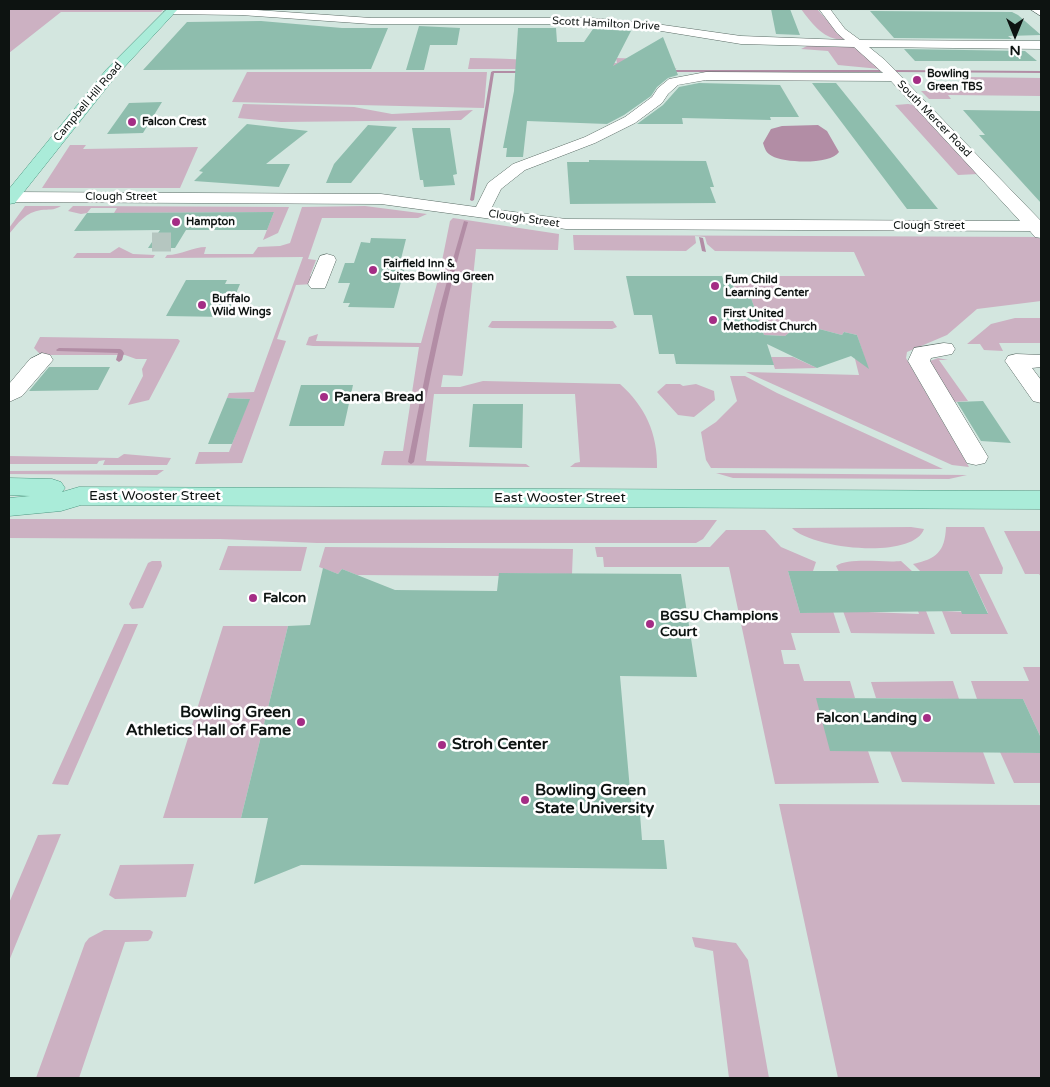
<!DOCTYPE html>
<html>
<head>
<meta charset="utf-8">
<style>
  body { margin:0 }
  #map { position:relative; width:1050px; height:1087px; overflow:hidden; background:#d3e6df; font-family:"Varela Round",sans-serif }
  canvas { display:block }
  .frame { position:absolute; inset:0; border:10px solid #0d1311; pointer-events:none }
  .north { position:absolute; left:990px; top:10px; width:50px; height:50px; -webkit-text-stroke:4px #fff; paint-order:stroke; rotate:180deg; font-size:14px; font-weight:700; line-height:20px; text-align:center; color:#0d1311 }
  .north::after { content:''; display:block; margin:auto; width:18px; height:22px; background:#0d1311; clip-path:polygon(50% 0,100% 100%,50% 72%,0 100%) }
</style>
</head>
<body>
<div id="map">
<canvas width="1050" height="1087"></canvas>
<div class="frame"></div>
<div class="north">N</div>
</div>
<script>
const c = document.querySelector('canvas').getContext('2d');
c.lineJoin = 'round';
function paint(path, color) { c.fillStyle = color; c.fill(path, 'evenodd'); }
function stroke(path, color, width, dash) { c.strokeStyle = color; c.lineWidth = width; c.lineCap = dash ? 'butt' : 'round'; c.setLineDash(dash || []); c.stroke(path); }
function drawText(font, color, halo, rows, align = 'center') {
  c.font = font + ' "Varela Round",sans-serif'; c.lineWidth = 5; c.setLineDash([]); c.textBaseline = 'middle'; c.strokeStyle = halo; c.fillStyle = color; for (const [text, x, y, turn = 0] of rows) {
    c.save(); c.translate(x, y); c.rotate((+turn || 0) * Math.PI / 180); c.textAlign = isNaN(turn) ? turn : align; if (halo) c.strokeText(text, 0, 0); c.fillText(text, 0, 0); c.restore();
  }
}
const green = new Path2D(`
  M9 9H164L161 12H61L9 53Z
  M801 9H817L845 40C824 40 813 25 801 9Z
  M807 46 856 47 880 69 838 65 828 51 801 49Z
  M470 58C519 58 568 64 617 63L616 58C637 58 658 61 677 69H468Z
  M247 72H487L484 108 232 102Z
  M965 77 1041 78V96L948 95 951 99H929L921 91H977Z
  M243 104 354 107 392 114 473 110 461 120 281 122 238 118Z
  M908 104 914 105 978 174 958 175 895 105Z
  M70 145H86L83 149 198 147 180 188H42Z
  M25 206H61C53 211 49 209 41 210 26 212 18 223 9 234V228Z
  M73 206 289 207 278 233 263 240 274 212 114 213 117 208H91L87 213 81 214 68 211Z
  M365 206 427 214 418 218H322L308 259 316 260 310 276 314 277 313 284 296 285 277 339 286 341 242 463 195 464 199 452H229L249 399 227 398 229 393 254 392 303 257 165 258 167 255C181 255 193 247 206 247L204 254H253L258 247 280 246 290 243 302 207Z
  M453 218 559 234 558 250 476 249 463 373 462 376 443 375 441 387H460L483 381 620 384C645 406 658 434 657 468L570 467 575 463 580 462 575 394H434L426 461 526 464 530 467 381 465 384 451H403L419 347 313 346 306 345 309 337 318 334 316 341 421 343 439 276 450 221Z
  M573 235 1038 237 1041 240V301L977 309 947 335 907 352 906 358 969 467 952 465 746 372 859 375 855 359 864 356 857 335 844 332 842 335 800 324 785 336 764 335 751 298H737L732 276H865L854 252 715 251 707 244 705 237 695 236 696 243 686 251 574 250Z
  M119 247 133 254 155 255 153 258H73L77 253H110Z
  M1015 318H1041V343H999L1003 351 984 350 980 344H967L991 324Z
  M492 321H613L617 327 612 329 492 328 488 327Z
  M40 337 178 339 180 341 149 400 128 405 143 376 142 369 147 359H136L125 355H41L34 348Z
  M771 357H793L817 368 775 369Z
  M938 358 948 360H939L968 401 954 402 931 365 930 361Z
  M730 376H745L777 393 943 469 711 468 706 460 701 432 716 422 737 401Z
  M666 384H680L683 386 696 384 714 391 715 400 694 417 678 415 657 392Z
  M124 454 171 458 167 465H103L105 460 99 461 97 464H9V456L118 458Z
  M164 470 157 475 9 474V471Z
  M716 473 967 475 949 479 733 478Z
  M9 519 717 520 703 539 696 543H317L220 539 9 538Z
  M911 527 924 529C913 560 812 549 792 528Z
  M946 527H984L1003 568 1002 574H979L1008 634H951L942 611 988 613 968 571 921 572 913 564C936 559 945 552 946 527Z
  M726 530H765L781 547 816 562 813 571H788L800 613 833 611 840 633H791L796 650H781L784 664H799L804 681H850L855 698H816L868 751 879 783 775 784 729 567H604L603 557H597L595 547H710Z
  M1004 531H1041V577L1039 574H1025Z
  M228 546 307 547 301 571 219 570Z
  M325 547 573 549 572 574 499 573V576L357 575 342 569 338 574 319 567Z
  M152 561H161L162 566 143 608 132 609 129 604 148 563Z
  M901 561 913 572H839L836 566C849 557 884 563 901 561Z
  M843 611 919 614 918 611H926L935 634 851 633Z
  M124 624H138L68 785 52 784Z
  M223 626H288L241 818H163Z
  M1023 667H1041V738L1023 699H977L971 681H1029Z
  M953 681 959 699 876 698 871 682Z
  M890 751 983 752 995 784 902 782Z
  M1000 752 1041 753V783H1014Z
  M779 804 1041 805V1078H838Z
  M61 834 9 961V903L38 835Z
  M194 864 186 897 115 899 109 895 120 865Z
  M104 930H150L153 932 151 938 148 941 125 942 79 1078H36L85 943 89 938Z
  M692 937 736 943 748 960 769 1078H729L713 951 695 947Z`);
const water = new Path2D(`
  M818 125 827 131 839 152C831 165 784 163 772 156 766 153 765 149 763 143L771 129 782 126Z`);
const stream = new Path2D(`
  M669 70H880L882 71 880 72H668Z
  M895 70 1041 71V73L896 72Z
  M493 71H523L525 72 523 73H494L474 200 472 201 470 200 491 72Z
  M464 221 468 222C445 301 429 381 414 462L411 464 408 462 426 371 439 311 455 252Z
  M699 237 703 238 706 252 702 251Z
  M59 348 120 349 122 350 124 353 122 360 119 362 116 360 118 353 57 351 56 350Z`);
const building = new Path2D(`
  M771 9H790L800 35 776 34Z
  M870 11 1012 12 1018 15 1041 35 1008 36 1012 39 894 38Z
  M261 21 342 28H388L371 69 143 70 187 22Z
  M419 26 460 28 457 45H430L424 70H406Z
  M518 28H556L557 42H584L593 29 631 31 613 66 663 37 678 75 668 78 657 87 651 96 624 115 607 124 527 121 523 157H506L507 148H503L514 91Z
  M904 49 1025 51 1037 61H915Z
  M699 83 780 85 799 117H770L771 120 682 118 683 124H637L663 105 679 87Z
  M812 83H836L938 209H907Z
  M162 102 143 133 107 134 129 103Z
  M963 110 1041 111V203L979 135H985Z
  M247 124 308 131 266 164H290L279 187 194 181 203 172 199 171Z
  M368 125 397 127 351 183H326L334 164Z
  M412 128H450L457 174 453 175 455 185 424 187 423 180H420Z
  M589 160 706 161 714 187H710L716 203 570 204 567 162H589Z
  M274 212 267 230H186L175 248H148L160 230 74 231 87 213Z
  M371 238 406 239 400 263H406L394 308 348 307 350 303H343L350 283H338L345 263H354L361 242 370 243Z
  M626 276H722L724 282H732L737 298H751L764 335 785 336 800 324 842 335 844 332 857 335 869 369 851 356 817 368 767 344 774 365 676 364 674 354H659L652 315H634Z
  M186 280H227L225 284H240L226 317 166 316Z
  M49 367H110L98 390 29 391Z
  M301 385H353L344 426H289Z
  M227 398 250 399 232 444H208Z
  M983 401 1011 443 981 441 957 402Z
  M473 404H523L522 448 469 447Z
  M323 568 338 574 342 569 395 590 497 591 499 573 681 574 697 677 620 676 632 813 640 814 642 840H664L667 869 301 865 254 884 268 818H241L288 626 310 625Z
  M788 571H968L988 614H962L961 611 800 613Z
  M816 698 1023 699 1041 738V753L830 751Z`);
const minorTunnel = new Path2D(`
  M152 242H179`);
const minor = new Path2D(`
  M170 9H242L371 18H590L649 23 741 36 845 40 837 33 819 9H830L845 29 860 40 1041 41V49L869 47 885 60 1041 221V238L1035 237 1030 231 566 229 381 204 9 202V192L381 194 476 207 488 183 513 164 585 137 625 117 652 97 658 88 669 79 706 72 883 73 854 47 741 44 649 29 590 24H371L241 15 166 14 164 12ZM706 80 891 81 1020 221 566 219 491 209 501 189 525 170 595 143 635 123 662 103 668 94 678 85Z
  M1030 9H1041V16Z
  M327 254 334 256 336 260 325 288H311L308 284 320 256Z
  M944 343 952 344 955 349 952 354 931 358 930 361 988 457 985 463 976 465 967 463 908 361 914 348Z
  M42 353 50 355 53 360 22 396 9 402V384L30 359Z
  M1016 354 1041 355V367L1032 368 1041 380V403L1033 401 1005 361 1008 356Z`);
const major = new Path2D(`
  M167 9H178L116 76 15 203 9 204V189L106 70Z
  M9 478 52 479 61 482 65 488 62 492 79 487 1041 491V509L81 505 61 511 9 516V498L30 496 9 495Z`);
const markers = [
  [917,80,5,"#a42d85"],
  [132,122,5,"#a42d85"],
  [176,222,5,"#a42d85"],
  [373,270,5,"#a42d85"],
  [715,286,5,"#a42d85"],
  [202,305,5,"#a42d85"],
  [713,320,5,"#a42d85"],
  [324,397,5,"#a42d85"],
  [253,598,5,"#a42d85"],
  [650,624,5,"#a42d85"],
  [927,718,5,"#a42d85"],
  [301,722,5,"#a42d85"],
  [442,745,5,"#a42d85"],
  [525,800,5,"#a42d85"]
];
const farStreetnames = [
  ["Scott Hamilton Drive",606,24,3],
  ["Campbell Hill Road",88,102,-50],
  ["South Mercer Road",934,119,46],
  ["Clough Street",121,197],
  ["Clough Street",524,219,8],
  ["Clough Street",929,226]
];
const farPoinames = [
  ["Bowling",927,74],
  ["Green TBS",927,87],
  ["Falcon Crest",142,122],
  ["Hampton",186,222],
  ["Fairfield Inn &",383,264],
  ["Suites Bowling Green",383,277],
  ["Fum Child",725,280],
  ["Learning Center",725,293],
  ["Buffalo",212,299],
  ["Wild Wings",212,312],
  ["First United",723,314],
  ["Methodist Church",723,327]
];
const poiNames = [
  ["Panera Bread",334,397],
  ["Falcon",263,598],
  ["BGSU Champions",660,616],
  ["Court",660,632],
  ["Falcon Landing",917,718,"right"]
];
const streetNames = [
  ["East Wooster Street",155,496],
  ["East Wooster Street",560,498]
];
const nearPoinames = [
  ["Bowling Green",291,713,"right"],
  ["Athletics Hall of Fame",291,731,"right"],
  ["Stroh Center",452,745],
  ["Bowling Green",535,791],
  ["State University",535,809]
];
paint(green, '#ccb1c2');
paint(water, '#b28da5');
paint(stream, '#b28da5');
paint(building, '#8ebdad');
stroke(minorTunnel, '#b5c6c0', 19, [19, 9]);
stroke(minor, '#5a6b65', 1);
stroke(major, '#4f9882', 1);
paint(minor, '#fff');
paint(major, '#aaecd9');
for (const [x, y, r, color] of markers) { const dot = new Path2D(); dot.arc(x, y, r, 0, 2 * Math.PI); c.fillStyle = color; c.fill(dot); stroke(dot, '#fff', 2); }
drawText('11px', '#0d1311', '#fff', farStreetnames);
drawText('bold 11px', '#0d1311', '#fff', farPoinames, 'left');
drawText('bold 14px', '#0d1311', '#fff', poiNames, 'left');
drawText('14px', '#0d1311', '#fff', streetNames);
drawText('bold 16px', '#0d1311', '#fff', nearPoinames, 'left');
</script>
</body>
</html>
